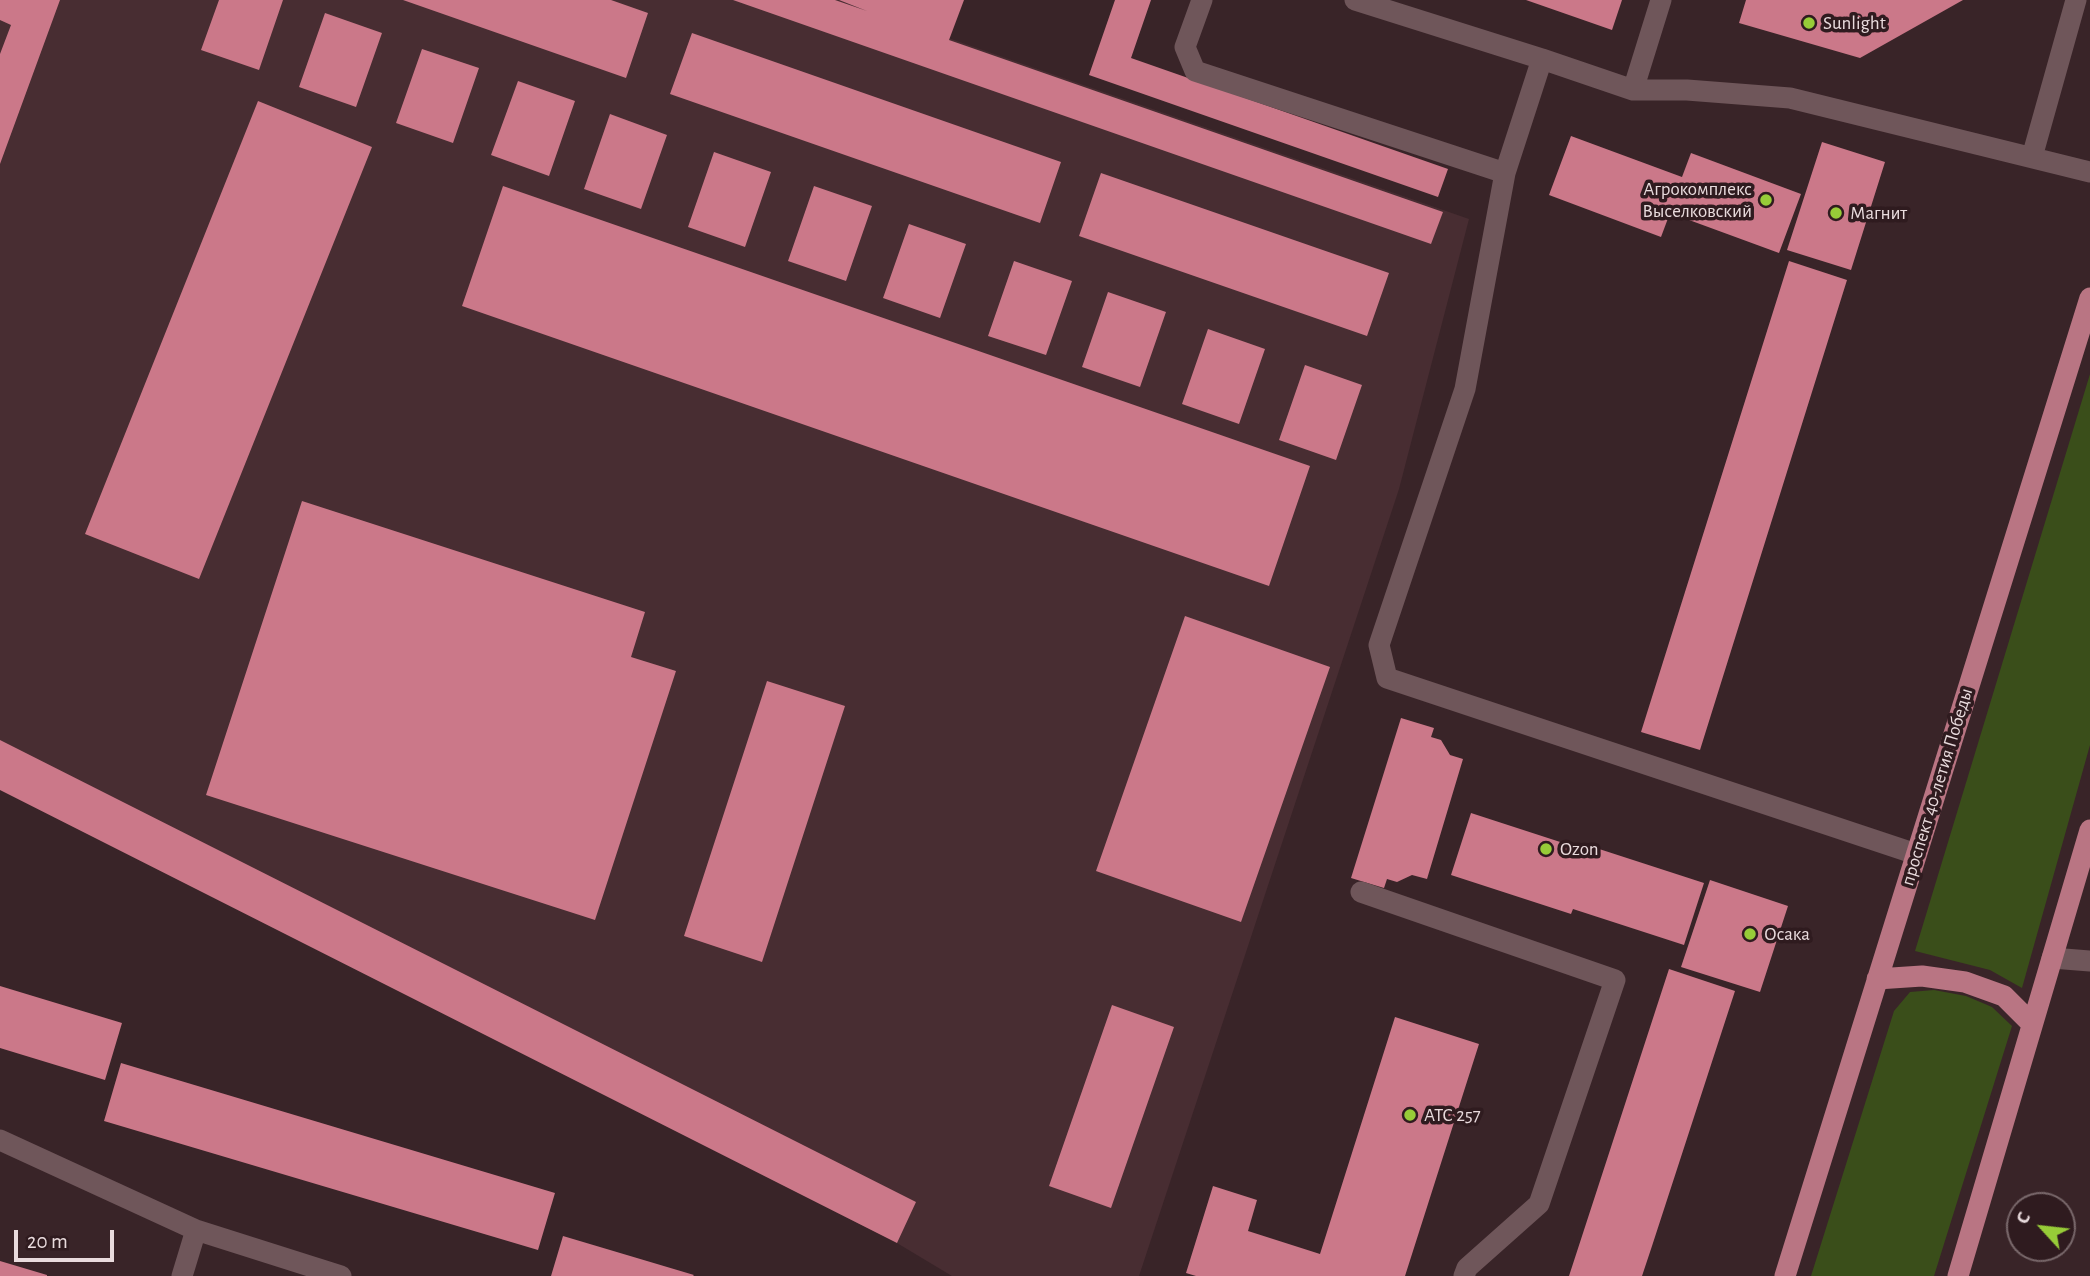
<!DOCTYPE html>
<html>
<head>
<meta charset="utf-8">
<style>
  body { margin:0 }
  #map { position:relative; width:2090px; height:1276px; overflow:hidden; background:#392428; font-family:"Alegreya Sans",sans-serif }
  canvas { display:block }
  .north { position:absolute; left:2006px; top:1192px; width:70px; height:70px; box-sizing:border-box; background:#2f1b1f; border:2px solid #79686b; border-radius:50%; rotate:297deg; font-size:19px; font-weight:700; line-height:28px; text-align:center; color:#e9dbdd }
  .north::after { content:''; display:block; margin:auto; width:24px; height:32px; background:#97cc38; clip-path:polygon(50% 0,100% 100%,50% 72%,0 100%) }
  .scale { position:absolute; left:14px; top:1230px; width:100px; height:32px; box-sizing:border-box; border:4px solid #e9dbdd; border-top:0; padding-left:9px; font-size:21px; line-height:24px; white-space:nowrap; color:#e9dbdd; -webkit-text-stroke:5px #2f1b1f; paint-order:stroke }
</style>
</head>
<body>
<div id="map">
<canvas width="2090" height="1276"></canvas>
<div class="north">С</div>
<div class="scale">20 m</div>
</div>
<script>
const c = document.querySelector('canvas').getContext('2d');
c.lineJoin = 'round';
function paint(path, color) { c.fillStyle = color; c.fill(path, 'evenodd'); }
function stroke(path, color, width, dash) { c.strokeStyle = color; c.lineWidth = width; c.lineCap = dash ? 'butt' : 'round'; c.setLineDash(dash || []); c.stroke(path); }
function drawText(font, color, halo, rows, align = 'center') {
  c.font = font + ' "Alegreya Sans",sans-serif'; c.lineWidth = 7; c.setLineDash([]); c.textBaseline = 'middle'; c.strokeStyle = halo; c.fillStyle = color; for (const [text, x, y, turn = 0] of rows) {
    c.save(); c.translate(x, y); c.rotate((+turn || 0) * Math.PI / 180); c.textAlign = isNaN(turn) ? turn : align; if (halo) c.strokeText(text, 0, 0); c.fillText(text, 0, 0); c.restore();
  }
}
const built = new Path2D(`
  M0 0H839L1469 219 1399 489 1139 1276H952L897 1243 0 787Z`);
const green = new Path2D(`
  M2090 374V745L2022 988 1990 970 1915 951Z
  M1934 990 1966 996 1992 1007 2012 1026 1934 1276H1811L1894 1011 1910 992Z`);
const building = new Path2D(`
  M0 0H60L0 164V54L11 25 0 20Z
  M219 0H283L259 70 201 50Z
  M403 0H611L648 13 626 78Z
  M733 0H835L867 11 839 0H964L949 40 1443 212 1431 244Z
  M1115 0H1151L1131 58 1448 169 1438 197 1089 75Z
  M1526 0H1622L1612 30Z
  M1746 0H1963L1860 58 1739 23Z
  M325 13 382 33 356 107 299 87Z
  M692 33 1061 162 1040 223 670 94Z
  M422 49 479 68 453 143 396 123Z
  M518 81 575 101 549 176 491 155Z
  M258 101 372 147 199 579 85 534Z
  M610 114 667 135 641 209 584 189Z
  M1571 136 1682 177 1691 153 1801 194 1779 253 1670 213 1661 237 1549 195Z
  M1822 142 1885 162 1851 270 1787 250Z
  M714 152 771 172 745 247 688 227Z
  M1101 173 1389 273 1367 336 1079 236Z
  M503 186 1310 466 1269 586 462 306Z
  M814 186 872 206 846 281 788 261Z
  M909 224 966 244 940 318 883 298Z
  M1014 261 1072 281 1046 355 988 336Z
  M1789 261 1847 280 1700 750 1641 732Z
  M1108 292 1166 312 1140 387 1082 367Z
  M1208 329 1265 349 1239 424 1182 404Z
  M1305 365 1362 385 1336 460 1279 440Z
  M302 501 645 612 631 657 676 671 595 920 206 795Z
  M1185 616 1330 667 1241 922 1096 871Z
  M767 681 845 706 762 962 684 936Z
  M1401 718 1434 728 1431 737 1441 740 1450 755 1463 759 1427 879 1412 875 1397 882 1387 879 1384 888 1351 878Z
  M0 740 916 1202 897 1243 0 790Z
  M1471 813 1591 852 1593 847 1704 883 1684 945 1573 909 1571 914 1451 875Z
  M1710 880 1788 906 1760 992 1681 967Z
  M1669 969 1735 991 1652 1246 1642 1276H1569Z
  M0 986 122 1023 105 1080 0 1048Z
  M1112 1005 1174 1027 1111 1208 1049 1186Z
  M1395 1017 1479 1044 1405 1276H1196L1186 1273 1213 1186 1257 1200 1248 1231 1320 1254Z
  M121 1063 555 1193 538 1250 104 1121Z
  M563 1236 694 1275 693 1276H551Z
  M0 1261 47 1275V1276H0Z`);
const minor = new Path2D(`
  M1202 0 1185 47 1195 71 1505 173
  M1355 0 1542 59 1633 90H1687L1790 98 2090 172
  M1542 59 1505 173 1465 389 1379 645 1387 678 1916 854
  M1633 90 1661 0
  M2032 157 2076 0
  M1361 892 1615 980 1539 1204 1467 1268 1464 1276
  M2052 958 2090 961
  M0 1140 196 1230 341 1276
  M182 1276 196 1230`);
const major = new Path2D(`
  M1877 979 1922 976 1965 982 2004 996 2032 1024
  M1785 1276 2090 298
  M1958 1276 2090 830`);
const markers = [
  [1809,23,7,"#97cc38"],
  [1766,200,7,"#97cc38"],
  [1836,213,7,"#97cc38"],
  [1546,849,7,"#97cc38"],
  [1750,934,7,"#97cc38"],
  [1410,1115,7,"#97cc38"]
];
const poiNames = [
  ["Sunlight",1823,23],
  ["Агрокомплекс",1752,189,"right"],
  ["Выселковский",1752,211,"right"],
  ["Магнит",1850,213],
  ["Ozon",1560,849],
  ["Осака",1764,934],
  ["АТС 257",1424,1115]
];
const streetNames = [
  ["проспект 40-летия Победы",1937,787,-73]
];
paint(built, '#482d32');
paint(green, '#3a4e1a');
paint(building, '#cb7889');
stroke(minor, '#6f565a', 21);
stroke(major, '#b97583', 21);
for (const [x, y, r, color] of markers) { const dot = new Path2D(); dot.arc(x, y, r, 0, 2 * Math.PI); c.fillStyle = color; c.fill(dot); stroke(dot, '#2f1b1f', 2.5); }
drawText('19px', '#e9dbdd', '#2f1b1f', poiNames, 'left');
drawText('19px', '#e9dbdd', '#2f1b1f', streetNames);
</script>
</body>
</html>
